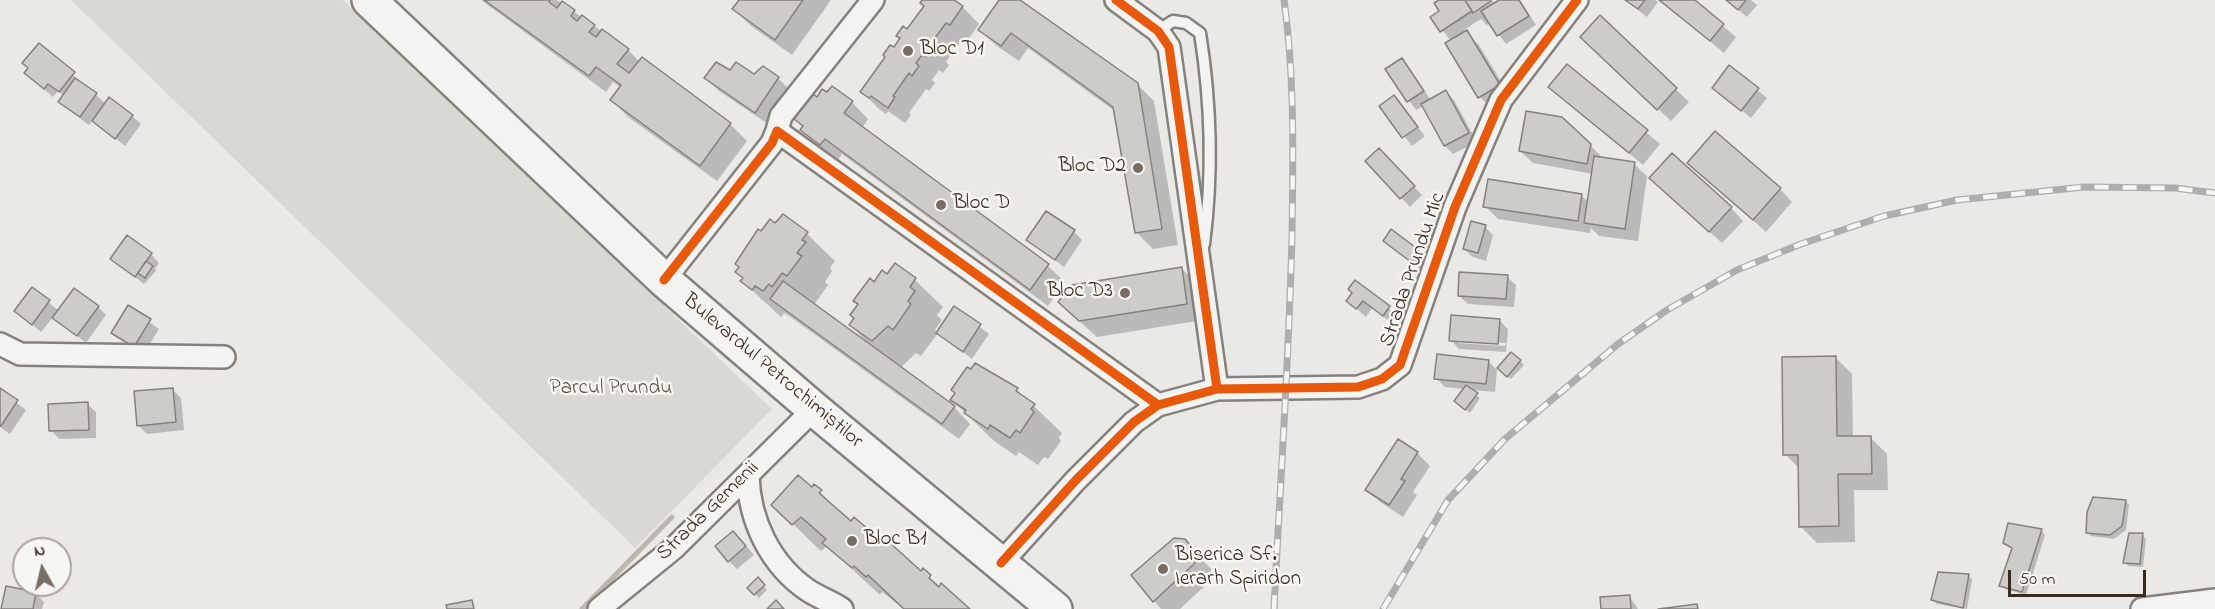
<!DOCTYPE html>
<html>
<head>
<meta charset="utf-8">
<style>
  body { margin:0 }
  #map { position:relative; width:2215px; height:609px; overflow:hidden; background:#eae9e6; font-family:"Indie Flower",sans-serif }
  canvas { display:block }
  .north { position:absolute; left:12px; top:537px; width:60px; height:60px; box-sizing:border-box; background:#f6f6f2; border:2px solid #aba49d; border-radius:50%; rotate:352deg; font-size:16px; font-weight:700; line-height:24px; text-align:center; color:#3b2a1e }
  .north::after { content:''; display:block; margin:auto; width:21px; height:27px; background:#786d64; clip-path:polygon(50% 0,100% 100%,50% 72%,0 100%) }
  .scale { position:absolute; left:2008px; top:570px; width:138px; height:27px; box-sizing:border-box; border:3px solid #3b2a1e; border-top:0; padding-left:8px; font-size:18px; line-height:21px; white-space:nowrap; color:#3b2a1e; -webkit-text-stroke:4px #f6f6f2; paint-order:stroke }
</style>
</head>
<body>
<div id="map">
<canvas width="2215" height="609"></canvas>
<div class="north">N</div>
<div class="scale">50 m</div>
</div>
<script>
const c = document.querySelector('canvas').getContext('2d');
c.lineJoin = 'round';
function paint(path, color) { c.fillStyle = color; c.fill(path, 'evenodd'); }
function stroke(path, color, width, dash) { c.strokeStyle = color; c.lineWidth = width; c.lineCap = dash ? 'butt' : 'round'; c.setLineDash(dash || []); c.stroke(path); }
function drawText(font, color, halo, rows, align = 'center') {
  c.font = font + ' "Indie Flower",sans-serif'; c.lineWidth = 5; c.setLineDash([]); c.textBaseline = 'middle'; c.strokeStyle = halo; c.fillStyle = color; for (const [text, x, y, turn = 0] of rows) {
    c.save(); c.translate(x, y); c.rotate((+turn || 0) * Math.PI / 180); c.textAlign = isNaN(turn) ? turn : align; if (halo) c.strokeText(text, 0, 0); c.fillText(text, 0, 0); c.restore();
  }
}
const green = new Path2D(`
  M71 0H343L772 409 635 548Z`);
const shadow = new Path2D(`
  M481 0H557L562 3 628 50 640 62 642 59 730 124 747 141 717 181 628 117 612 100 621 88 613 82 606 92Z
  M741 0H831L792 55 751 26 734 9Z
  M924 0H956L979 24 967 41 963 38 946 62 949 65 943 73 939 70 932 80 935 83 929 91 926 89 909 113 911 115 905 123 888 111 886 114 879 109 862 92 925 6Z
  M1000 0H1017L1137 84 1154 101 1178 245 1153 249 1136 232 1116 112 1028 48 1019 61 997 46 980 30Z
  M1442 0H1492L1495 4 1502 0H1520L1536 25 1506 44 1490 23 1487 25 1481 19 1464 30 1479 45 1511 98 1492 110 1480 97 1451 41 1432 17 1441 11Z
  M1625 0H1655L1658 2 1647 17Z
  M1660 0H1692L1736 37 1724 53Z
  M1726 0H1751L1757 5 1747 17Z
  M1600 17 1689 102 1671 121 1595 49Z
  M39 45 106 104 132 116 141 124 125 146 93 120 89 125 69 110 60 101 64 96 58 91 53 97 34 81 29 68Z
  M1402 60 1431 100 1446 92 1454 100 1477 142 1453 154 1445 146 1423 106 1416 110 1387 70Z
  M1568 66 1660 144 1643 165 1563 99Z
  M1730 67 1767 98 1751 118 1714 88Z
  M730 72 778 78 791 91 768 124 719 91 706 78Z
  M1394 97 1425 136 1412 146 1381 106Z
  M817 99 852 102 868 119 862 128 1048 266 1065 282 1048 306 842 154 838 160 819 146 796 119Z
  M1590 145 1603 158 1634 164 1647 176 1638 241 1599 236 1591 228 1590 233 1498 219 1485 206 1581 195 1589 203 1593 174 1533 163 1520 151Z
  M1388 159 1422 195 1410 207 1367 161Z
  M1689 163 1780 189 1792 202 1766 232Z
  M1664 191 1731 208 1743 221 1722 243Z
  M783 216 807 234 835 261 830 268 832 271 825 282 828 285 814 305 870 346 851 325 875 284 887 276 895 265 915 280 943 307 937 315 942 320 935 330 938 333 955 308 989 334 972 359 938 333 921 356 916 353 900 368 954 407 970 424 959 439 792 318 784 313 781 317 742 281 744 279 737 272 762 233 776 225Z
  M1485 227 1493 235 1486 261 1473 257 1464 249Z
  M1074 232 1082 240 1064 267 1028 240Z
  M1392 232 1427 260 1420 269 1385 240Z
  M151 254 159 263 155 269 156 271 144 284 112 259Z
  M1182 269 1198 285 1203 320 1097 337 1077 319Z
  M1507 277 1516 285 1514 307 1468 304 1459 296Z
  M1355 282 1398 316 1392 323 1372 308 1366 317 1348 301 1354 293Z
  M32 289 59 311 98 307 106 315 86 343 53 317 41 332 16 311Z
  M128 307 159 329 143 355 112 333Z
  M1499 320 1508 329 1506 352 1459 349 1451 340ZM1458 340 1506 343 1505 346 1458 343Z
  M1512 354 1524 365 1511 379 1499 368Z
  M1836 358 1852 374 1853 438 1870 437 1887 454 1888 490H1854L1855 542 1817 543 1800 526V469L1785 454Z
  M1488 361 1497 370 1495 392 1470 390 1480 398 1470 413 1459 405 1464 389 1445 387 1436 378Z
  M172 389 181 398 184 430 147 434 138 425Z
  M0 390 26 410 10 434 0 427Z
  M1017 390 1062 433 1059 438 1061 441 1048 459 1044 457 1038 465 1019 452 1016 456 994 441 952 400Z
  M87 404 96 412V438L59 439 51 430Z
  M1417 453 1430 466 1413 492 1417 495 1403 517 1380 502 1367 490Z
  M814 486 848 520 869 532 871 530 968 609H904L882 592 880 595 827 546 821 551 773 505Z
  M2126 501 2129 505 2126 530 2114 539 2091 536 2087 532Z
  M2009 525 2042 531 2045 535 2026 595 2005 589 2001 585 2014 549 2004 542Z
  M2142 535 2146 539 2143 567 2128 566 2124 562Z
  M742 541 754 555 737 569 729 561Z
  M1184 541 1211 569V580L1180 609H1161L1133 576Z
  M1968 575 1972 579 1967 609 1937 604 1933 600Z
  M758 579 767 590 759 598 749 588Z
  M35 593 44 602 42 609H3Z
  M1629 596 1638 609H1602Z`);
const stream = new Path2D(`
  M582 609 672 517`);
const building = new Path2D(`
  M484 0H550L549 2 557 8 562 1 575 10 571 16 577 21 582 15 595 25 589 32 596 37 602 29 629 49 617 64 629 73 642 57 731 123 700 166 610 100 621 85 596 67 589 76Z
  M739 0H803L775 40 732 9Z
  M922 0H954L963 6 950 25 946 23 930 45 933 47 926 57 922 55 916 63 919 66 912 76 909 73 893 96 895 97 888 108 871 96 869 98 860 92 885 57 883 55 890 45 894 47 900 38 896 36 903 26 907 29 924 6 920 3Z
  M999 0H1020L1138 83 1162 229 1135 233 1113 107 1011 33 1001 46 978 30Z
  M1439 0H1465L1472 11 1440 32 1430 17 1439 11 1434 3Z
  M1465 0H1490L1491 1 1473 13Z
  M1499 0H1519L1529 16 1497 36 1481 11Z
  M1625 0H1645L1638 9Z
  M1659 0H1695L1724 24 1710 41Z
  M1726 0H1746L1738 10Z
  M1600 15 1677 88 1657 110 1580 37Z
  M1467 30 1500 85 1478 98 1445 43Z
  M39 43 75 72 59 92 48 84 44 89 24 73 28 68 22 63Z
  M1402 58 1424 91 1407 102 1385 69Z
  M716 62 730 70 736 62 754 74 763 66 779 77 755 113 704 78Z
  M1567 64 1648 130 1629 153 1548 87Z
  M1729 65 1759 88 1741 111 1712 88Z
  M75 78 97 93 80 117 58 102Z
  M832 86 853 101 844 113 1049 264 1030 290 825 139 820 145 800 130 803 126 794 119 813 94 817 97 822 89 827 92Z
  M1446 90 1469 133 1444 146 1421 104Z
  M1394 95 1418 127 1402 138 1379 106Z
  M109 97 133 115 115 139 92 121Z
  M1526 111 1562 117 1591 144 1587 164 1519 151Z
  M1715 131 1781 188 1753 220 1687 163Z
  M1379 148 1415 186 1400 199 1365 161Z
  M1672 153 1732 207 1709 232 1649 178Z
  M1594 156 1635 162 1625 229 1584 223Z
  M1488 179 1582 194 1578 221 1483 207Z
  M1046 211 1075 230 1055 260 1026 240Z
  M783 214 808 232 802 240 806 242 797 253 802 256 787 276 782 273 772 287 769 284 763 291 755 286 752 290 740 281 743 278 735 272 739 267 735 264 758 229 761 231 770 219 775 223Z
  M1471 221 1486 225 1478 253 1463 249Z
  M1391 229 1419 250 1411 262 1383 241Z
  M127 235 152 253 135 277 110 259Z
  M146 261 153 266 145 278 138 273Z
  M895 263 916 278 910 287 915 291 908 301 911 304 893 330 888 326 872 341 849 325 854 318 850 315 858 304 853 301 870 278 874 282 882 270 887 274Z
  M1182 267 1187 304 1079 321 1058 302 1072 285Z
  M1459 272 1508 275 1506 299 1458 296Z
  M1355 280 1390 306 1383 316 1363 301 1356 309 1346 301 1352 293 1348 289Z
  M783 281 955 406 942 424 770 299Z
  M32 287 50 300 32 325 14 311Z
  M74 288 99 306 77 336 52 318Z
  M128 305 151 319 134 347 111 333Z
  M954 306 981 324 963 352 936 333Z
  M1451 315 1500 319 1498 344 1449 341Z
  M1511 352 1521 360 1507 377 1497 368Z
  M1437 354 1489 360 1486 384 1434 379Z
  M1836 356 1837 436H1871L1872 474H1838L1839 526 1799 527 1798 455H1783L1782 357Z
  M975 363 1018 388 1016 391 1035 404 1031 409 1034 412 1020 433 1016 430 1010 438 990 425 988 429 964 413 966 410 950 400 955 393 951 390 967 367 971 369Z
  M1466 385 1478 393 1465 410 1454 401Z
  M0 388 18 400 1 426H0Z
  M173 388 176 422 137 426 134 391Z
  M88 402 89 430 49 431 48 404Z
  M1398 439 1418 452 1401 479 1405 481 1389 505 1365 490Z
  M798 475 812 487 814 484 822 490 819 493 851 521 854 517 869 530 871 528 878 534 876 537 886 545 889 542 921 571 923 568 931 575 929 578 939 587 941 583 970 609H904L868 575 866 577 854 566 852 568 822 543 826 539 801 517 792 525 771 505Z
  M2093 497 2126 500 2122 526 2110 535 2086 533 2087 512Z
  M2008 523 2042 529 2022 592 1999 586 2012 548 2003 543Z
  M733 531 746 546 728 562 715 546Z
  M2129 533H2143L2140 564 2123 563Z
  M1174 538 1185 539 1195 551V563L1153 602 1131 575Z
  M1938 572 1969 574 1963 608 1931 600Z
  M758 577 765 585 754 595 747 588Z
  M6 586 36 592 33 609H1Z
  M1630 595 1631 609H1601L1600 597Z
  M472 600 474 609H447L446 605Z
  M776 600 784 609H767Z
  M1697 604 1698 609H1658Z`);
const service = new Path2D(`
  M1158 31 1173 21 1186 23 1200 33C1211 102 1213 174 1204 244`);
const minor = new Path2D(`
  M1116 0 1158 31 1169 47 1217 389
  M777 131 781 116 873 0
  M664 280 772 143 777 131 1158 405
  M0 344 20 354 224 357
  M748 475C749 520 770 565 809 591 820 598 832 602 842 609
  M1001 563 1075 481 1134 422 1158 405 1217 389 1358 387 1382 379 1400 365 1455 207 1501 100 1577 0
  M599 609 674 548 814 409
  M2142 609 2215 600`);
const primary = new Path2D(`
  M369 0 664 280 814 409 1055 609`);
const rail = new Path2D(`
  M1274 609C1280 485 1289 361 1292 236 1293 158 1295 78 1284 0
  M1383 609 1448 500 1505 439 1618 344 1667 310 1737 270 1801 244 1884 216 1957 200 2084 187 2175 188 2215 193`);
const cycleway = new Path2D(`
  M1116 0 1158 31 1169 47 1217 389
  M664 280 772 143 777 131 1158 405
  M1001 563 1075 481 1134 422 1158 405 1217 389 1358 387 1382 379 1400 365 1455 207 1501 100 1577 0`);
const markers = [
  [908,51,6,"#786d64"],
  [1138,168,6,"#786d64"],
  [941,205,6,"#786d64"],
  [1125,293,6,"#786d64"],
  [852,541,6,"#786d64"],
  [1163,569,6,"#786d64"]
];
const poiNames = [
  ["Bloc D1",920,51],
  ["Bloc D2",1126,168,"right"],
  ["Bloc D",953,205],
  ["Bloc D3",1113,293,"right"],
  ["Bloc B1",864,541],
  ["Biserica Sf.",1175,557],
  ["Ierarh Spiridon",1175,581]
];
const streetNames = [
  ["Strada Prundu Mic",1414,270,-71],
  ["Bulevardul Petrochimiștilor",772,372,40],
  ["Strada Gemenii",709,512,-44]
];
const parkNames = [
  ["Parcul Prundu",611,390]
];
paint(green, '#dad8d3');
paint(shadow, '#0003');
stroke(stream, '#bcb7af', 5);
paint(building, '#cdccc9');
stroke(building, '#85817d', 1.5);
stroke(service, '#85817d', 15);
stroke(minor, '#85817d', 26);
stroke(primary, '#85817d', 38);
stroke(service, '#f3f3f1', 10);
stroke(minor, '#f3f3f1', 21);
stroke(primary, '#f3f3f1', 33);
stroke(rail, '#b0aeac', 7);
stroke(rail, '#f6f6f2', 4.5, [14]);
stroke(cycleway, '#e8590c', 9);
for (const [x, y, r, color] of markers) { const dot = new Path2D(); dot.arc(x, y, r, 0, 2 * Math.PI); c.fillStyle = color; c.fill(dot); stroke(dot, '#f6f6f2', 2); }
drawText('21px', '#3b2a1e', '#f6f6f2', poiNames, 'left');
drawText('21px', '#3b2a1e', '#f6f6f2', streetNames);
drawText('21px', '#605248', '#f6f6f2', parkNames);
</script>
</body>
</html>
